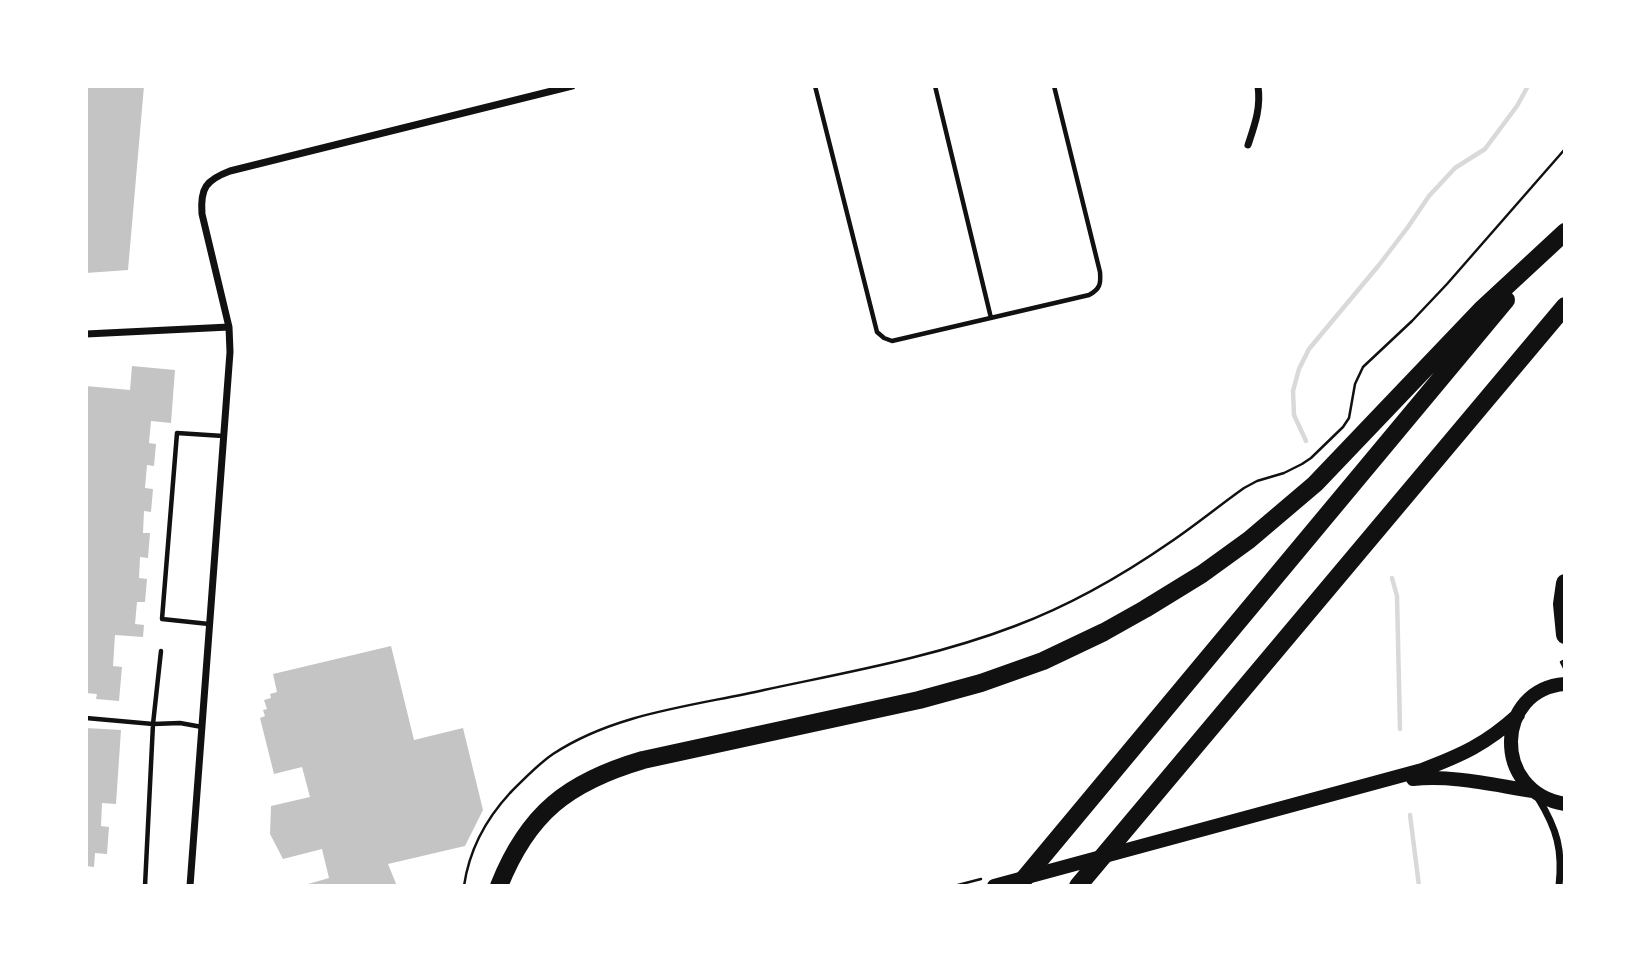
<!DOCTYPE html>
<html>
<head>
<meta charset="utf-8">
<style>
  body { margin:0 }
  #map { position:relative; width:1651px; height:972px; overflow:hidden; background:#fff; font-family:"Times New Roman",serif }
  canvas { display:block }
  .frame { position:absolute; inset:0; border:88px solid #fff; pointer-events:none }
</style>
</head>
<body>
<div id="map">
<canvas width="1651" height="972"></canvas>
<div class="frame"></div>
</div>
<script>
const c = document.querySelector('canvas').getContext('2d');
c.lineJoin = 'round';
function stroke(path, color, width, dash) { c.strokeStyle = color; c.lineWidth = width; c.lineCap = dash ? 'butt' : 'round'; c.setLineDash(dash || []); c.stroke(path); }
function paint(path, color) { c.fillStyle = color; c.fill(path, 'evenodd'); }
const stream = new Path2D(`
  M1306 441 1294 415 1293 391 1299 369 1309 349 1379 265 1408 227 1429 196 1455 168 1485 149 1517 106 1528 86
  M1392 578 1397 596 1400 729
  M1410 815 1419 886`);
const building = new Path2D(`
  M86 86H144L128 270 86 273Z
  M132 366 175 370 171 423 151 421 149 443 156 444 154 466 147 465 145 488 153 489 151 512 144 511 143 533H150L148 558 140 557 139 578 147 579 145 602H137L135 624 144 625 143 637 115 635 113 666 122 667 119 701 96 699 97 694 86 693V386L130 390Z
  M391 646 414 740 463 728 483 810 465 846 388 864 397 886H301L329 878 322 849 283 859 270 834 271 806 310 797 302 767 274 774 260 718 265 716 263 710 267 709 264 700 271 698 270 694 277 692 273 674Z
  M86 728 121 730 116 804 102 803 101 826 109 827 107 854 95 853 94 867 86 866Z`);
const path = new Path2D(`
  M1565 660 1561 662 1565 670
  M464 886C469 851 486 819 510 793 524 779 537 765 553 754 615 713 693 706 764 690 848 672 934 657 1015 626 1071 605 1123 575 1172 541 1197 524 1220 505 1244 488L1257 481 1284 473 1302 464 1311 458 1343 427 1349 418 1355 384 1363 367 1412 321 1447 284 1565 149
  M954 886 981 879`);
const service = new Path2D(`
  M815 86 877 332 884 338 892 341 1089 295C1100 289 1101 284 1100 272L1054 86
  M935 86 991 318
  M209 624 162 619 177 433 223 436
  M86 718 153 724 180 723 202 727
  M145 886 153 724 161 651`);
const minor = new Path2D(`
  M1248 145C1255 124 1261 108 1258 86
  M86 334 229 327
  M1538 798C1557 829 1563 850 1559 886
  M190 886 230 352 229 327 202 214C200 188 206 180 230 171L572 86`);
const secondary = new Path2D(`
  M1565 684C1495 689 1491 792 1565 804
  M1413 779C1454 775 1493 785 1533 791
  M994 886 1422 770C1462 755 1486 744 1518 715`);
const motorway = new Path2D(`
  M1565 583 1562 604 1565 635
  M499 886C528 813 568 782 643 760L919 700 981 683 1043 661 1104 632 1145 609 1202 574 1249 540 1315 484 1483 308 1565 232
  M1018 886 1506 300
  M1078 886 1565 306`);
stroke(stream, '#d9d9d9', 4.5);
paint(building, '#c4c4c4');
stroke(path, '#111', 2.5);
stroke(service, '#111', 4.5);
stroke(minor, '#111', 7);
stroke(secondary, '#111', 14);
stroke(motorway, '#111', 18);
</script>
</body>
</html>
